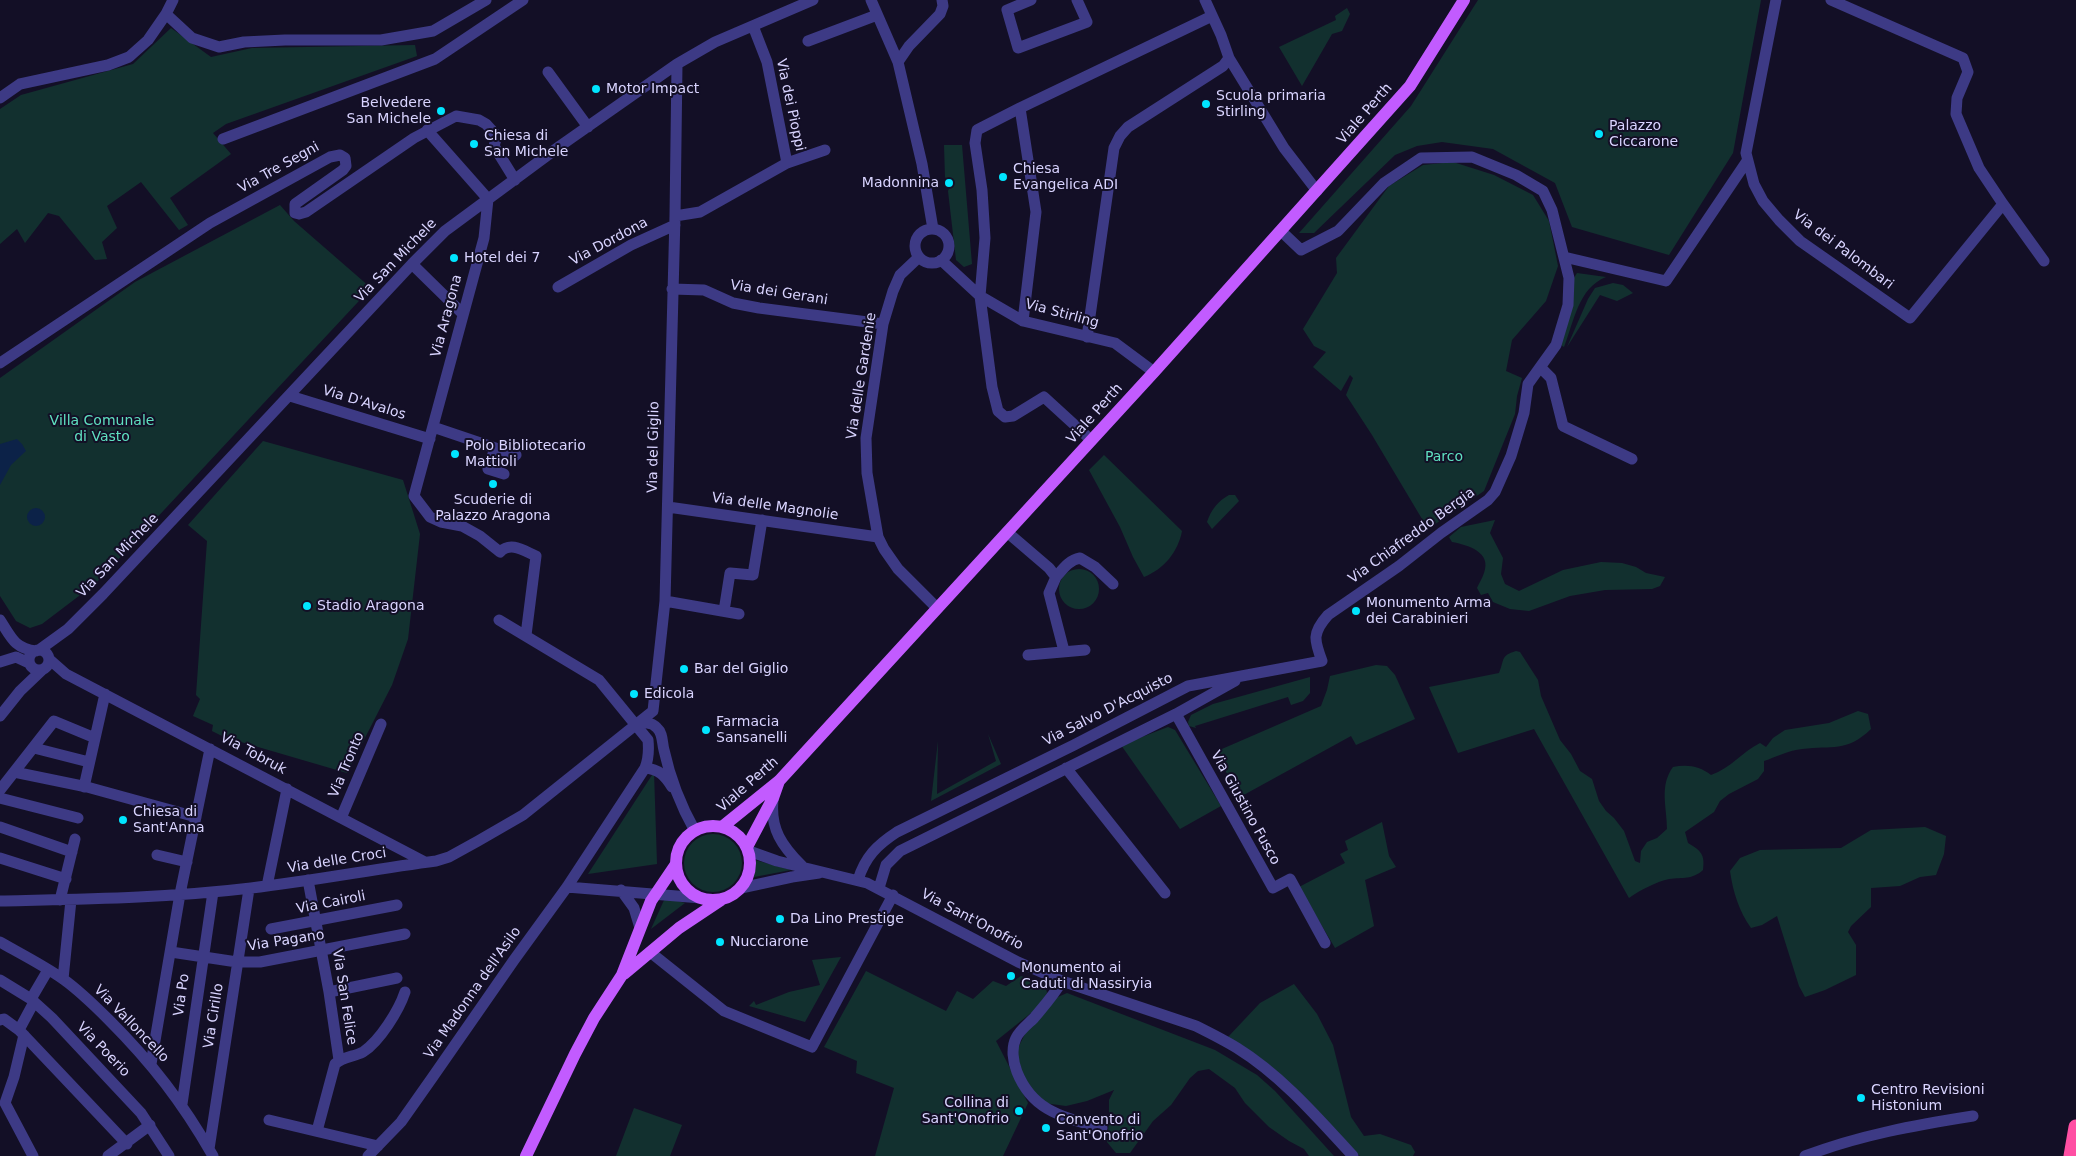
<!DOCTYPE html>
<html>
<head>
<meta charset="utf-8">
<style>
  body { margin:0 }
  canvas { display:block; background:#130f26 }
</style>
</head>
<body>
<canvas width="2076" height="1156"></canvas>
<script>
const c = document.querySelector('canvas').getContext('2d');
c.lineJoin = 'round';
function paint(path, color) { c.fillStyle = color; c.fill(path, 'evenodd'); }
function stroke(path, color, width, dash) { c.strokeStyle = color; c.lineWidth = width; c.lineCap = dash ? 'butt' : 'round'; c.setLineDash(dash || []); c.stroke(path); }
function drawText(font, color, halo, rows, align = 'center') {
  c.font = font + ' "DejaVu Sans",sans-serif'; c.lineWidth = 4; c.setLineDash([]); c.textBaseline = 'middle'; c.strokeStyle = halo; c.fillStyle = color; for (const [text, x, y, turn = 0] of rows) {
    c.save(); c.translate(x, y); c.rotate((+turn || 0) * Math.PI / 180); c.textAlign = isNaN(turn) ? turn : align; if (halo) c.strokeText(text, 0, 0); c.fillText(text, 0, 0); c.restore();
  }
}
const green = new Path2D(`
  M1478 0H1761L1733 153 1669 255 1572 227 1555 183 1493 149 1442 142 1417 146 1395 155 1314 233H1299L1411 106Z
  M1347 8 1350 14 1342 31 1332 34 1302 86 1279 47 1336 20 1335 16Z
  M171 28 211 57 252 48 415 45 417 56 226 124 213 133 231 154 170 198 188 225 179 230 141 182 107 206 117 228 102 242 107 259 95 260 59 216 48 213 25 243 17 229 0 244V109L21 95 133 64Z
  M944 145H962L972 264 964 267 956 260 948 191 951 184 945 177Z
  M1453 162 1494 175 1533 195 1549 221 1558 266 1546 301 1512 340 1506 371 1522 378 1517 396 1515 414 1484 491 1428 529 1372 435 1346 395 1353 378 1350 375 1341 391 1313 367 1326 352 1314 346 1303 329 1337 273 1336 258 1389 186 1423 165Z
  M280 205 294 221 371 288 96 583 42 624 30 628 16 621 0 596V378L135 282Z
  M1577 273 1606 277C1578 288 1574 322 1564 347L1561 345 1574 278Z
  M1613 283 1623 285 1633 293 1617 301 1600 295 1567 347 1588 299 1595 288Z
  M263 441 403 480 420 534 408 639 392 685 347 773 224 737 212 731 213 725 193 716 200 699 196 695 207 541 188 525Z
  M1104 455 1182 531C1178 552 1164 569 1144 577L1133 557 1120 527 1089 470Z
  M1229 495H1235L1239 501 1212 529 1207 522C1211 510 1218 501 1229 495Z
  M1495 520 1490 533 1503 558 1501 574 1505 584 1519 591 1563 570 1601 562 1622 563 1636 567 1646 573 1665 577 1660 586 1652 589 1605 590 1570 596 1529 611 1510 609 1493 602 1488 593 1481 595 1477 588C1479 583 1482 579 1484 573 1492 552 1468 545 1452 542L1449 537 1461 527Z
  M1059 589a20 20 0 1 1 40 0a20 20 0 1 1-40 0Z
  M1516 651 1520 652 1538 680 1541 696 1560 740 1571 754 1580 771 1592 779 1599 801 1606 811 1614 818 1624 831 1635 861 1640 863 1641 851 1647 842 1657 838 1667 829C1667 807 1659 786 1673 767 1687 764 1700 766 1711 775 1731 768 1742 752 1760 743L1766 747 1773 738 1785 730 1829 723 1858 711 1868 714 1871 729C1846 753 1832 745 1802 749 1789 750 1776 757 1764 761V771L1758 779 1729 794 1720 801 1714 812 1685 832 1688 843C1701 851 1705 854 1703 870 1692 880 1683 877 1669 879 1656 882 1640 890 1629 898L1534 729 1458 753 1429 687 1499 673C1505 659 1500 656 1516 651Z
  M1376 665 1387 666 1395 675 1415 719 1356 745 1351 736 1240 797 1215 752 1321 706 1327 690 1330 676Z
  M1310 677V693L1303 701 1291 705 1288 697 1195 726 1196 728 1189 726 1188 722 1191 715 1213 704Z
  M1168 727 1175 730 1221 806 1180 829 1121 745Z
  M988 734 1001 764 931 801 938 741 937 794 996 761Z
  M654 772 657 864 588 874Z
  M1382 822 1389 856 1396 867 1365 880 1374 926 1335 948 1299 887 1345 863 1340 854 1348 850 1345 841Z
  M1925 827 1946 836 1944 854 1936 875 1920 877 1900 886 1871 888V907L1851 926 1848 932 1856 945V975L1825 990 1805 997 1799 986 1777 916 1762 925 1751 928C1739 911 1733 892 1730 871L1740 858 1760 850 1841 848 1871 830Z
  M684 863a29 29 0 1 1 58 0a29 29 0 1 1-58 0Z
  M755 860 791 870 754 877Z
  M665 898 685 903 651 929Z
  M841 957 805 1022 749 1006 754 1001 756 1005 789 992 820 985 812 960Z
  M866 971 946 1011 957 991 973 999 993 981 1006 986 1021 976 1045 984 1047 993 1035 1013H1031L996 1041 1028 1103 1003 1156H875L894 1088 856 1073 857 1061 824 1047Z
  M1294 984 1317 1014 1333 1045 1351 1117 1364 1136 1380 1134 1411 1145 1415 1152 1413 1156H1360L1228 1037 1260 1003Z
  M1067 993 1215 1050 1257 1075 1275 1091 1334 1156H1309L1304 1149 1289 1141 1269 1127 1245 1103 1235 1088 1209 1069 1198 1071 1190 1078 1171 1105 1153 1121 1130 1153H1116L1107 1142 1109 1120V1100L1114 1090 1087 1101 1066 1106 1044 1103 1023 1085 1013 1058 1027 1030 1058 997Z
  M634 1108 682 1125 670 1156H616Z`);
const water = new Path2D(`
  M17 439 22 444 26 451 11 465 0 485V444Z
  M27 517a9 9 0 1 1 18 0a9 9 0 1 1-18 0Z`);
const minor = new Path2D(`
  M871 0 898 62
  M1031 0 1007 10 1018 48 1087 22 1077 0
  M1776 0 1746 153 1754 184 1763 201 1779 220 1800 241 1910 318 2003 204
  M1831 0 1963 58 1968 72 1957 98 1956 114 1979 168 2003 204 2044 261
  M166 14 192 38 219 47 244 42 285 40H381L433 31 486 0
  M753 26 767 62 787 163
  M808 41 877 15
  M1229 58 1284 148 1317 191
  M548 72 588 127
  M0 98 20 84 108 65 129 57 148 40 166 14 173 0
  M1020 108 977 130 975 143 982 190 985 238 980 296 992 387 998 411 1005 417 1013 416 1044 397 1091 440
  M427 130 488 199 484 238 414 496 430 517 441 522 462 526 480 536 500 552C511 541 524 551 536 556L526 635
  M223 139 435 59 523 0
  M675 216 700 212 787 163 825 150
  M933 229 922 164 898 62 909 46 940 14 943 6 942 0
  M915 246a17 17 0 1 1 34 0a17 17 0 1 1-34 0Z
  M919 257 900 275 893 291 883 324 866 438 867 473 878 537 884 549 898 569 937 608
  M1564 257 1666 281 1747 161
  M941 260 980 296 1023 321 1115 343 1154 372
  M412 264 463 314
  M558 287 631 245 675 225
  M672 289 704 290 733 303 759 308 883 324
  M1023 321 1036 212 1020 108 1212 16
  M1087 337 1114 148 1120 136 1128 127 1223 66 1229 58 1221 35 1205 0
  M0 363 210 223 330 157 340 155 345 158 346 166 343 170 295 204V213L299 214 306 212 414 138 456 116 479 120 486 124 497 136 494 146 515 180
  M1541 368 1551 378 1563 426 1632 459
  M290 396 430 439
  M433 427 516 455
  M495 448 488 469 504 474
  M668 507 878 537
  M1007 532 1049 568 1056 577 1049 593 1064 651
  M1056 577C1063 569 1069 560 1080 558L1095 567 1113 584
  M665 601 739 614
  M724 611 730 573 753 575 762 520
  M0 620C11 637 14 648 36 651
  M29 660a10 10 0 1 1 20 0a10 10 0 1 1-20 0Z
  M39 650 68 629 103 594 412 264 445 231 560 146 677 64 715 42 813 0
  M1028 655 1085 650
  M49 659 66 674 425 862
  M0 662 16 657 29 663
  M1176 714 1273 888 1290 879 1325 943
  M0 716 20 691 42 670
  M635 725C643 723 651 721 657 728 663 733 662 743 664 750 670 778 681 806 695 831
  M34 748 89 762
  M645 768C659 769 665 776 672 787
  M1066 768 1165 893
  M14 772 87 787 196 817
  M84 787 105 694
  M0 790 54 721 95 738
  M0 798 78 818
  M773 800C770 829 782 846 802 866
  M341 818 381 724
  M0 827 72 852
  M749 851 777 861 867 883 1018 962 1062 981 1196 1026C1210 1033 1224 1040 1237 1048 1282 1076 1318 1118 1353 1156
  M157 855 187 862
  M0 858 66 879
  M308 880 329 992 339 1060
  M858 880C865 857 877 845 897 832L1074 745 1188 686 1322 661C1314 640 1312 633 1328 615L1399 566 1441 533 1488 500 1495 492 1511 456 1524 413 1528 384 1556 345 1568 305 1569 278 1552 210 1543 191 1516 175 1472 157 1421 158 1384 183 1338 231 1301 250 1281 231
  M267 886 287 789
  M567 887 701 898
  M741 888 792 877 819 873
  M879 888 886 865 900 851 1176 714 1235 681
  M621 890 634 908 640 928
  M60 900 75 839
  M0 901C83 899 168 898 251 888 313 881 374 869 436 861L449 857 478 841 523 815 653 711 665 601 675 216 677 64
  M271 929 397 905
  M0 942C21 954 43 965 63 979 80 991 94 1005 109 1020 151 1062 183 1103 213 1156
  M171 952 237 962H260L405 934
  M650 952 724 1011 812 1047 893 895
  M63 979 71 900
  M0 980 31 999 52 1018 141 1113 169 1156
  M1062 981C1054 995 1044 1006 1034 1018 1028 1024 1019 1031 1016 1038 1011 1048 1013 1062 1017 1072 1033 1112 1064 1117 1102 1128
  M329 992 397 978
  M31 999 48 970
  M0 1020 4 1019 19 1030 127 1144
  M19 1030 34 1002
  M151 1064 180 894 210 749
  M5 1103 14 1077 24 1035
  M5 1103 33 1156
  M182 1104 213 892
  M269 1120 378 1146
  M317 1131 335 1064C343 1056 354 1057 363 1052 380 1041 399 1010 405 992
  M209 1149 249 889
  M108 1156 150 1125
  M368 1156 401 1122 432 1078 514 960 567 887 645 768C649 758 649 750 648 740L599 680 499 620
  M1805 1156C1860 1135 1916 1125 1973 1116`);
const major = new Path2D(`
  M676 863a37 37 0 1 1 74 0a37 37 0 1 1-74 0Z
  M722 827 779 781 1154 372 1410 86 1464 0
  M747 847 773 798 779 781
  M624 974 679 928 721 900
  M526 1156 575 1054 594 1018 622 975 651 901 676 864`);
const highway = new Path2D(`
  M2071 1156 2076 1127`);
const markers = [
  [596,89,5,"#00e5ff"],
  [1206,104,5,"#00e5ff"],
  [441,111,5,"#00e5ff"],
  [1599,134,5,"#00e5ff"],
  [474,144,5,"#00e5ff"],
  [1003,177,5,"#00e5ff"],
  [949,183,5,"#00e5ff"],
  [454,258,5,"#00e5ff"],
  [455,454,5,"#00e5ff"],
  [493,484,5,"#00e5ff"],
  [307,606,5,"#00e5ff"],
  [1356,611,5,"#00e5ff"],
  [684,669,5,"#00e5ff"],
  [634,694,5,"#00e5ff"],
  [706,730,5,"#00e5ff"],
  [123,820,5,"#00e5ff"],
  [780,919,5,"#00e5ff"],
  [720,942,5,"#00e5ff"],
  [1011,976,5,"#00e5ff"],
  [1861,1098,5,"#00e5ff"],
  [1019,1111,5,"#00e5ff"],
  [1046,1128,5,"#00e5ff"]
];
const poiNames = [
  ["Motor Impact",606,89],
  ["Scuola primaria",1216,96],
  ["Stirling",1216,112],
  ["Belvedere",431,103,"right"],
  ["San Michele",431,119,"right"],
  ["Palazzo",1609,126],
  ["Ciccarone",1609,142],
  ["Chiesa di",484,136],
  ["San Michele",484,152],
  ["Chiesa",1013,169],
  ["Evangelica ADI",1013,185],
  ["Madonnina",939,183,"right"],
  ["Hotel dei 7",464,258],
  ["Polo Bibliotecario",465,446],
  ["Mattioli",465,462],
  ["Scuderie di",493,500,"center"],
  ["Palazzo Aragona",493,516,"center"],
  ["Monumento Arma",1366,603],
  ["dei Carabinieri",1366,619],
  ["Stadio Aragona",317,606],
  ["Bar del Giglio",694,669],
  ["Edicola",644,694],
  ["Farmacia",716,722],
  ["Sansanelli",716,738],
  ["Chiesa di",133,812],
  ["Sant'Anna",133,828],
  ["Da Lino Prestige",790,919],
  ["Nucciarone",730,942],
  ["Monumento ai",1021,968],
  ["Caduti di Nassiryia",1021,984],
  ["Centro Revisioni",1871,1090],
  ["Histonium",1871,1106],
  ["Collina di",1009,1103,"right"],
  ["Sant'Onofrio",1009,1119,"right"],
  ["Convento di",1056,1120],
  ["Sant'Onofrio",1056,1136]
];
const streetNames = [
  ["Via dei Pioppi",790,105,78],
  ["Viale Perth",1365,114,-49],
  ["Via Tre Segni",279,168,-29],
  ["Via Dordona",609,242,-28],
  ["Via dei Palombari",1843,250,37],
  ["Via San Michele",396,261,-46],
  ["Via dei Gerani",779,293,9],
  ["Via Stirling",1062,314,15],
  ["Via Aragona",447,316,-75],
  ["Via delle Gardenie",862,376,-81],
  ["Via D'Avalos",364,403,17],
  ["Viale Perth",1095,414,-48],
  ["Via del Giglio",654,447,-89],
  ["Via delle Magnolie",775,507,8],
  ["Via Chiafreddo Bergia",1412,536,-36],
  ["Via San Michele",118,556,-46],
  ["Via Salvo D'Acquisto",1108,710,-27],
  ["Via Tobruk",253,754,28],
  ["Via Tronto",347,765,-67],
  ["Viale Perth",748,785,-41],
  ["Via Giustino Fusco",1245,808,61],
  ["Via delle Croci",337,861,-9],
  ["Via Cairoli",331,903,-11],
  ["Via Sant'Onofrio",972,920,28],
  ["Via Pagano",286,941,-9],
  ["Via Madonna dell'Asilo",473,993,-55],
  ["Via Po",182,995,-82],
  ["Via San Felice",344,997,81],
  ["Via Cirillo",214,1016,-81],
  ["Via Valloncello",131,1024,46],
  ["Via Poerio",103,1050,46]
];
const parkNames = [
  ["Villa Comunale",102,421],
  ["di Vasto",102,437],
  ["Parco",1444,457]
];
paint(green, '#12302f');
paint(water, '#0c2248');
stroke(minor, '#3d3a85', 11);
stroke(major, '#c25bff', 12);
stroke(highway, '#ff4fa3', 15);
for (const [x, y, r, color] of markers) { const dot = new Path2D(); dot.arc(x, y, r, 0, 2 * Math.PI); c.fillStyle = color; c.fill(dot); stroke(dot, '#130f26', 2); }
drawText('14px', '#d9d4ff', '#130f26', poiNames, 'left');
drawText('14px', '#d9d4ff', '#130f26', streetNames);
drawText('14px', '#5fe0c0', '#130f26', parkNames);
</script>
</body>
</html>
